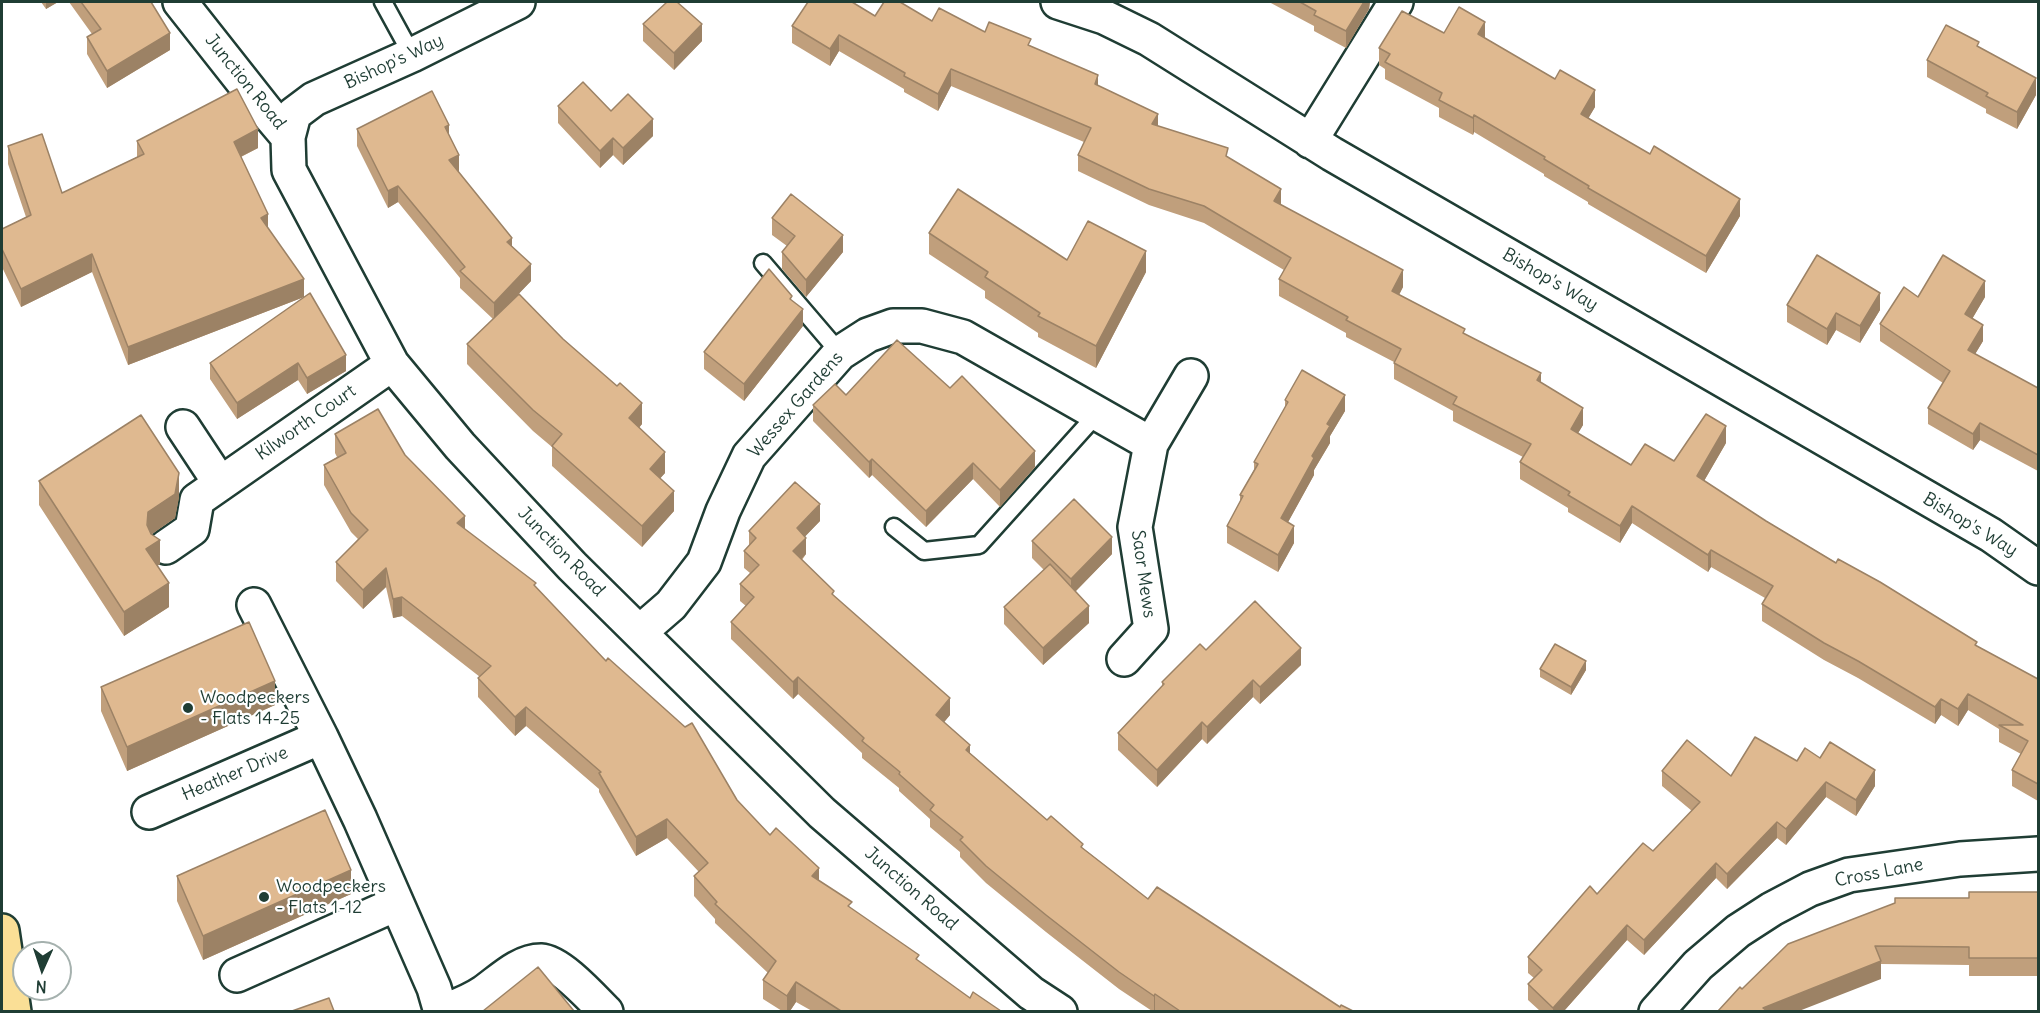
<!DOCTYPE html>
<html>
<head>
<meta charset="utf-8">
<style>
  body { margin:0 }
  #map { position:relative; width:2040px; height:1013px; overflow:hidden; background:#fff; font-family:Delius,sans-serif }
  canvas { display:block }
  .frame { position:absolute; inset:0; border:3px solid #1f3d34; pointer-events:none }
  .north { position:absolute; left:12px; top:941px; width:60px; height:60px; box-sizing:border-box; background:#fff; border:2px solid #a5b1ae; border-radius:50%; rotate:183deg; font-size:16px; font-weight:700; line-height:24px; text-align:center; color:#1f3d34 }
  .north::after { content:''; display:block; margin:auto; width:21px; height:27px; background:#1f3d34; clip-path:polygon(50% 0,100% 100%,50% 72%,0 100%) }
</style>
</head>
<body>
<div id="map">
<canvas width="2040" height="1013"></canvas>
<div class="frame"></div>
<div class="north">N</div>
</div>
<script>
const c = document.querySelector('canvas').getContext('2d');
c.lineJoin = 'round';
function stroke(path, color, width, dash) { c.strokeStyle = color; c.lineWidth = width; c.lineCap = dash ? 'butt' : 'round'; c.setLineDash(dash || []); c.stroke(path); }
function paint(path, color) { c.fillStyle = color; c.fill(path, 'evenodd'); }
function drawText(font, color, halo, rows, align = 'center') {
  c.font = font + ' Delius,sans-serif'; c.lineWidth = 4.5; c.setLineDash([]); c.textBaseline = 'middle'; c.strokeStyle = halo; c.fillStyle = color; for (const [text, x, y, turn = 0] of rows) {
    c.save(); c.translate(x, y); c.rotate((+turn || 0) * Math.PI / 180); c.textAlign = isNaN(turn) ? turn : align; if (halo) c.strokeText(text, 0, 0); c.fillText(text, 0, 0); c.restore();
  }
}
const lane = new Path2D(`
  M383 2 412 55
  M763 263 840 353
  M894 527 924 551 979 545 1097 414`);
const street = new Path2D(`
  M180 2 266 111 288 137
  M518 2 412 55 314 99 294 114 288 137 289 170 392 364 460 446 572 566 822 813 1031 993 1060 1012
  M1058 2 1104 17 1149 39 1332 154 1991 535 2038 568
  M1310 141 1396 2
  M183 427 220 483
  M166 547 192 529 197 500 392 364
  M254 605 321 737 360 819 434 988 441 1012
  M641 631 671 605 704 562 723 511 749 456 840 353 868 335 893 326H922L963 337 1151 444 1191 376
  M1124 659 1151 629 1135 527 1151 444
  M149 812 321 737
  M237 975 396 904
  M442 1012C457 1006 471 1001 484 992 500 981 519 961 541 961 560 962 592 998 606 1012`);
const secondary = new Path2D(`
  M1656 1012 1698 965 1738 931 1772 909 1810 889 1849 875 1960 859 2038 854`);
const primary = new Path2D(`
  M2 931 14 1012`);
const wall = new Path2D(`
  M41 2H58L46 9Z
  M69 2H151L170 50 107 88 87 54V37L92 34Z
  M1269 2H1370L1369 9 1346 48 1314 31V26Z
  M875 16 932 21 985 32 1031 46 1098 86 1158 126 1228 158 1281 205 1403 287 1399 295 1465 334 1541 382 1583 425 1578 433 1631 465 1674 461 1726 443 1704 481 1766 521 1977 646 2038 679V801L2012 786V770L2021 754 1999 742V729L1968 710 1958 726 1941 715 1935 724 1858 678 1824 660 1762 621V604L1765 598 1711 567 1708 572 1632 523 1620 543 1568 512V508L1520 479V462L1523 457 1453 421V411L1394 379V362L1346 337V333L1279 296V279L1284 270 1204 223 1149 205 1078 171V155L1084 142 951 86 938 111 904 92V89L839 51 830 66 792 43V26Z
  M643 24 702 41 674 70 643 41Z
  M1444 33 1485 38 1595 107 1588 118 1740 216 1706 273 1588 204V202L1544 176V174L1474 132 1473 135 1439 117V108L1385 79V69L1379 65V48Z
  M1979 47 2036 95 2017 129 1986 113V109L1927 77V60Z
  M558 106 611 111 653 136 623 165 613 155 600 168 558 123Z
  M357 129 449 135 459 172H458L512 246 531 281 518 294 642 424 639 428 665 473 660 478 674 511 642 547 552 466V447L533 431 467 364V344L493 319 460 288V278L398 202 388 208 357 146Z
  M137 141 258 148 241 157 268 229 304 297 128 365 92 272 21 307 2 267V229L26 217 8 164V146L62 193 137 157Z
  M772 218 843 252 806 297 782 269V252L787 246 772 235Z
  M929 233 1067 260 1146 272 1096 368 1038 337V333L985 298V291L929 254Z
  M310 293 346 371 307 394 298 380 237 419 210 379V363Z
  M1918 297H1985L1972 319 1983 341 1975 354 2038 388V471L1980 440 1973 450 1928 424V408L1943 383 1880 341V324Z
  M1787 305 1880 310 1860 343 1836 330 1827 345 1787 322Z
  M803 326 744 401 704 369V352Z
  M846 395 1035 467 1000 507 973 479 926 527 872 475 869 478 813 421V405Z
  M1285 400 1345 411 1330 436V443L1314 470V475L1288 522 1294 543 1278 572 1227 543V526L1240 502V495L1254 470V462L1285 407Z
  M335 434 405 455 465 529 536 587 770 835 819 881 852 909 919 962 970 998 1001 1011H812L796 1002 790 1011H782L763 999V980L768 973 715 923V919L694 896V876L699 872 667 838 636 856 599 792V789L526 726 515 736 478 697V678L480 677 402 616 393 618 386 587 363 609 336 581V562L358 539 351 532 324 485V465L337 457 335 453Z
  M39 481 179 497 175 518 151 534 160 564 157 566 169 607 124 636 39 505Z
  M820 521 805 536 806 554 802 560 834 596 950 715 944 722 970 753 1047 820 1148 899 1340 1007 1353 1011H1152L1119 989 1046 932 986 883 960 857V852L930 827V819L899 791V788L862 758V753L798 694 793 699 731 639V622L746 606 740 601V584L750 573 744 568V551L749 546V531Z
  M1032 541 1112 554 1075 592 1089 623 1043 665 1004 624V607L1044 570 1032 558Z
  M1206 650 1301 665 1260 704 1253 697 1207 744 1202 739 1157 787 1118 750V733L1162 686V682Z
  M1540 669 1586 670 1571 695 1540 677Z
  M101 687 275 705 127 771 101 711Z
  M1820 758 1875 786 1856 816 1826 797 1786 845 1777 838 1727 889 1716 878 1644 955 1627 940 1564 1011H1540L1528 1000V984L1534 978 1528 973V957L1653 851 1692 811 1662 786V771L1731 776 1797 761Z
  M177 876 351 894 203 960 177 901Z
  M2038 892V976H1969V965L1881 964V979L1742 989 1969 898Z`);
const shadedWall = new Path2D(`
  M46 2H58L46 9Z
  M1364 2H1370L1369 9 1346 48V31Z
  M1485 22V39L1478 34Z
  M702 24V41L674 70V53Z
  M170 33V50L107 88V71Z
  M839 35V51L830 66V49Z
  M951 69V86L938 111V94Z
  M1098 75V92L1095 84Z
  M2036 78V95L2017 129V112Z
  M1595 90V107L1581 131V114Z
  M1158 114V131L1152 124Z
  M1474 115V132L1473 135V118Z
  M653 119V136L623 165V148Z
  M449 125V142L445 127Z
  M258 129V148L234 160V142Z
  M613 138V155L600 168V151Z
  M459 155V172L449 177V160Z
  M398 186V202L388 208V191Z
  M1281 189V206L1274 201Z
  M1740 199V216L1706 273V256Z
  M268 214V232L261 218Z
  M843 235V252L806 297V280Z
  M512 238V255L507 242Z
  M1146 251V272L1096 368V346Z
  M92 254V272L21 307V289Z
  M531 264V281L494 320V303Z
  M1403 270V287L1392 308V291Z
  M304 279V297L128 365V347Z
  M1985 281V297L1965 331V314Z
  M1880 293V310L1860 343V326Z
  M803 309V326L744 401V384Z
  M1836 313V330L1827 345V329Z
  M1983 325V341L1968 366V350Z
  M346 355V371L307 394V378Z
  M298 363V380L237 419V403Z
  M1541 373V390L1537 380Z
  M1345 395V411L1330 436V443L1314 470V475L1281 535V518L1327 424Z
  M642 403V424L629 439V418Z
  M1583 408V425L1571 445V429Z
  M1980 423V440L1973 450V434Z
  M1726 426V443L1697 493V476Z
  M1035 451V467L1000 507V490Z
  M665 452V473L650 490V469Z
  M872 459V475L869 478V462Z
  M973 463V479L926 527V511Z
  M179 473V497L175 518 148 537 160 540V564L146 573 148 512Z
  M674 491V511L642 547V526Z
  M820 504V521L797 545V528Z
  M1632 506V523L1620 543V526Z
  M465 516V535L457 523Z
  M1294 526V543L1278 572V555Z
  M1112 537V554L1071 596V579Z
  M806 538V554L793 568V551Z
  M1711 550V567L1708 572V555Z
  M386 568V587L363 609V590Z
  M169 583V607L124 636V612Z
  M402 597V616L393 618V599Z
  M1089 606V623L1043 665V648Z
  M1301 648V665L1260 704V687Z
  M1586 661V670L1571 695V687Z
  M798 677V694L793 699V682Z
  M1253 680V697L1207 744V727Z
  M275 681V705L127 771V747Z
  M1968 694V710L1958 726V709Z
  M950 698V715L936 732V715Z
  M1941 699V715L1935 724V707Z
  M526 707V726L515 736V717Z
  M1202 722V739L1157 787V770Z
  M970 745V762L966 750Z
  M1875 770V786L1856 816V800Z
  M1826 782V797L1786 845V829Z
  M667 819V838L636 856V837Z
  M1777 822V838L1727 889V874Z
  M1716 863V878L1644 955V940Z
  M819 868V888L812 876Z
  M351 870V894L203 960V936Z
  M1627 925V940L1564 1011H1553V1008Z
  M1881 961V979L1799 1011H1763V1008Z
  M796 982V1002L790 1011H787V996Z
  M1155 994V1011H1154V996Z`);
const building = new Path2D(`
  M81 2H151L170 33 107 71 87 37 101 29Z
  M667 2H677L702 24 674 53 643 24Z
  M808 2H852L875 16 884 2H900L932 21 939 8 985 32 989 22 1031 39 1028 45 1098 75 1095 84 1158 114 1152 124 1228 148 1226 156 1281 189 1274 201 1403 270 1392 291 1465 329 1463 333 1541 373 1537 380 1583 408 1571 429 1631 465 1645 444 1674 461 1706 414 1726 426 1697 476 1766 521 1836 563 1838 559 1880 582 1977 642 1975 645 2038 679V784L2012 770 2028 741 1999 725H2023L1968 694 1958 709 1941 699 1935 707 1858 661 1824 643 1762 604 1773 586 1711 550 1708 555 1632 506 1620 526 1568 495 1570 492 1520 462 1531 444 1453 404 1457 397 1394 363 1401 349 1346 320 1348 317 1279 279 1291 258 1204 206 1149 189 1078 155 1091 128 951 69 938 94 904 76 905 73 839 35 830 49 792 26Z
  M1300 2H1364L1346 31 1314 15 1316 11Z
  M1459 7 1485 22 1478 34 1555 79 1560 70 1595 90 1581 114 1650 154 1654 146 1740 199 1706 256 1588 188 1589 186 1544 159 1545 157 1474 115 1473 118 1439 100 1442 93 1385 62 1390 54 1379 48 1402 11 1444 33Z
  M1946 25 1979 42 1977 46 2036 78 2017 112 1986 96 1988 93 1927 60Z
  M583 82 611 111 628 94 653 119 623 148 613 138 600 151 558 106Z
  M237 89 258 129 234 142 268 214 261 218 304 279 128 347 92 254 21 289 2 249V229L31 215 8 146 42 134 62 193 144 154 137 141Z
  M432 91 449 125 445 127 459 155 449 160 512 238 507 242 531 264 494 303 460 271 465 267 398 186 388 191 357 129Z
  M958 189 1067 260 1088 221 1146 251 1096 346 1038 316 1040 313 985 277 988 272 929 233Z
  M791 194 843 235 806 280 782 252 795 236 772 218Z
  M1817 255 1880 293 1860 326 1836 313 1827 329 1787 305Z
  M1943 255 1985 281 1965 314 1983 325 1968 350 2038 388V455L1980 423 1973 434 1928 408 1950 371 1880 324 1904 287 1918 297Z
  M769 269 792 296 790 299 803 309 744 384 704 352Z
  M310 293 346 355 307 378 298 363 237 403 210 363Z
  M519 294 563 339 617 386 620 383 642 403 629 418 665 452 650 469 674 491 642 526 552 446 562 434 533 410 467 344Z
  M897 340 950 388 962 376 1035 451 1000 490 973 463 926 511 872 459 869 462 813 405 835 384 846 395Z
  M1302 370 1345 395 1327 424 1330 426 1312 456 1314 458 1281 518 1294 526 1278 555 1227 526 1243 496 1240 495 1258 464 1254 462 1288 402 1285 400Z
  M378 409 405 455 465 516 457 523 536 583 534 585 606 661 608 658 685 727 692 723 737 800 770 835 776 828 819 868 812 876 852 902 848 906 919 955 916 959 970 998 973 992 1001 1011H841L796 982 787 996 763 980 776 961 715 904 717 902 694 876 708 863 667 819 636 837 599 773 601 772 526 707 515 717 478 678 491 666 402 597 393 599 386 568 363 590 336 562 368 530 351 513 324 465 346 453 335 434Z
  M141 415 179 473 175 494 148 512 147 525 151 534 160 540 146 549 169 583 124 612 39 481Z
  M795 482 820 504 797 528 806 538 793 551 834 591 832 594 950 698 936 715 970 745 966 750 1047 820 1051 816 1083 844 1081 847 1148 899 1157 887 1340 1007 1341 1005 1353 1011H1180L1155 994 1154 996 1119 972 1046 915 986 866 960 840 963 837 930 810 934 805 899 774 900 772 862 741 864 738 798 677 793 682 731 622 754 597 740 584 759 565 744 551 756 538 749 531Z
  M1074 499 1112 537 1071 579 1032 541Z
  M1050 564 1089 606 1043 648 1004 607Z
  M1255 601 1301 648 1260 687 1253 680 1207 727 1202 722 1157 770 1118 733 1164 684 1162 682 1200 644 1206 650Z
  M249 622 275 681 127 747 101 687Z
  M1555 644 1586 661 1571 687 1540 669Z
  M1755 737 1797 761 1805 748 1820 758 1830 742 1875 770 1856 800 1826 782 1786 829 1777 822 1727 874 1716 863 1644 940 1627 925 1553 1008 1528 984 1542 970 1528 957 1590 886 1597 894 1643 843 1653 851 1700 802 1662 771 1687 740 1731 776Z
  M325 810 351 870 203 936 177 876Z
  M1969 892H2038V958H1969V947L1875 946 1881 961 1763 1008 1767 1011H1718L1740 987 1742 989 1788 944 1895 903V898H1969Z
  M538 967 574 1011H483Z
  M329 998 334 1011H292Z`);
const markers = [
  [188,708,6,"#1f3d34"],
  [264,897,6,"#1f3d34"]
];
const streetNames = [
  ["Bishop's Way",394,62,-25],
  ["Junction Road",245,82,51],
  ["Bishop's Way",1550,280,30],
  ["Wessex Gardens",796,405,-49],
  ["Kilworth Court",306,423,-35],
  ["Bishop's Way",1970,525,31],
  ["Junction Road",561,552,46],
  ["Saor Mews",1143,574,82],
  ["Heather Drive",235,774,-23],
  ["Cross Lane",1879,873,-11],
  ["Junction Road",911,889,41]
];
const poiNames = [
  ["Woodpeckers",200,698],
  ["- Flats 14-25",200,719],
  ["Woodpeckers",276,887],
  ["- Flats 1-12",276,908]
];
stroke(lane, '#1f3d34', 21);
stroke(street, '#1f3d34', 38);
stroke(secondary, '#1f3d34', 38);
stroke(primary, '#1f3d34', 38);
stroke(lane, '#fff', 16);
stroke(street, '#fff', 33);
stroke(secondary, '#fff', 33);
stroke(primary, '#fadf96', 33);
paint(wall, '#c09f7c');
paint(shadedWall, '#9c8265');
paint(building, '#dfb990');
stroke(building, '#9c8265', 1.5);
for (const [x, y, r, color] of markers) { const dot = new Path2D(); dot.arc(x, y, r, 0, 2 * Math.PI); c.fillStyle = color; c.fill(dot); stroke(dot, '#fff', 2); }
drawText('18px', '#1f3d34', '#fff', streetNames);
drawText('18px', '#1f3d34', '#fff', poiNames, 'left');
</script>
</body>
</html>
